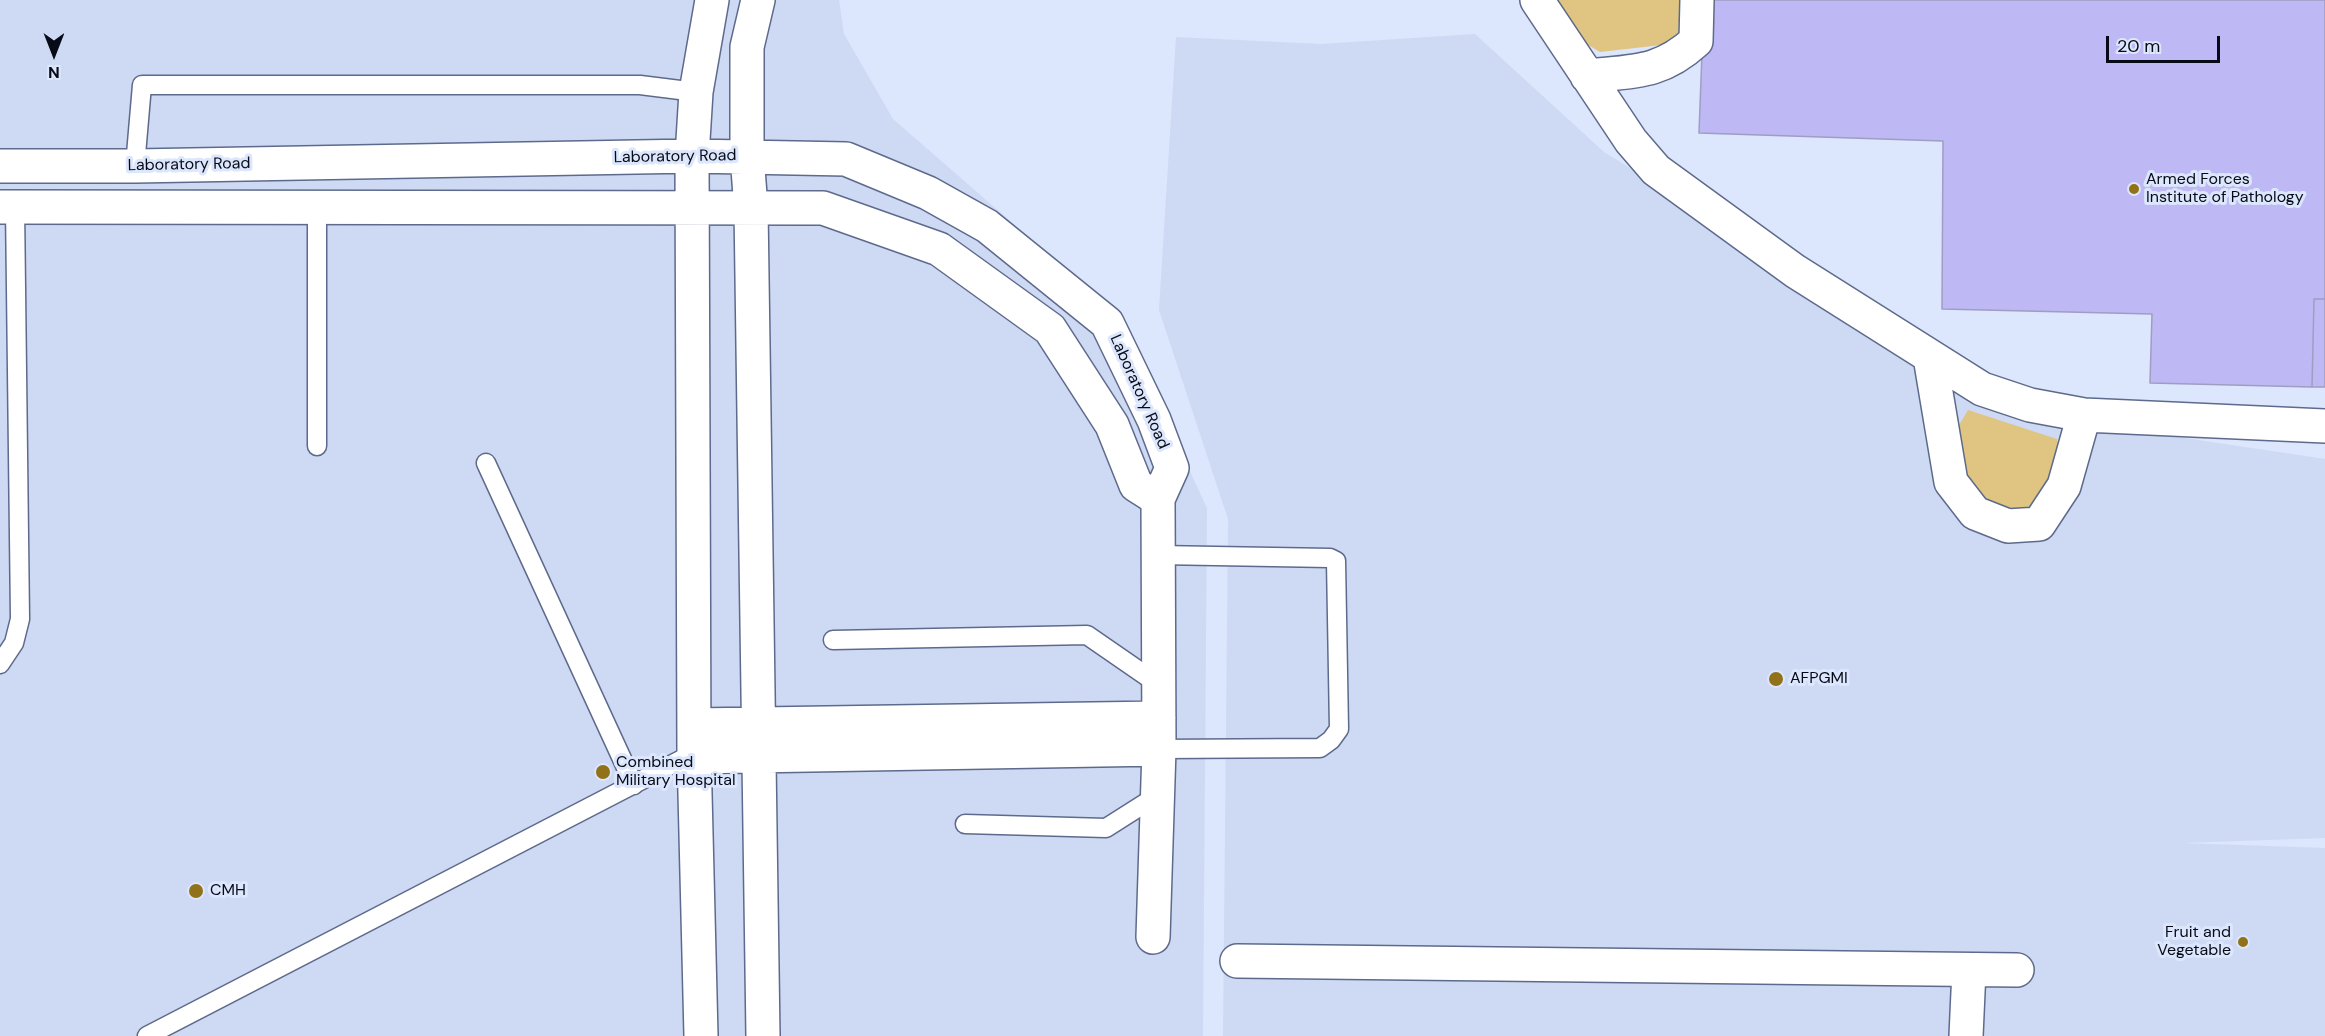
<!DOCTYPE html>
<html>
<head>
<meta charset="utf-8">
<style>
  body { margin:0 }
  #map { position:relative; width:2325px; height:1036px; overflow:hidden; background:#dce6fc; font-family:"DM Sans",sans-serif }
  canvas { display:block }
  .north { position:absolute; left:24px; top:24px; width:60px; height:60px; -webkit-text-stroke:4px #dce6fc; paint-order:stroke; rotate:180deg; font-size:16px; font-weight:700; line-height:24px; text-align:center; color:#070b17 }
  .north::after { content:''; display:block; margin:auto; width:21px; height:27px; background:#070b17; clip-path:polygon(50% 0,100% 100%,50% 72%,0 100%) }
  .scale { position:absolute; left:2106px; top:36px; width:114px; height:27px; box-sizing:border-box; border:3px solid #070b17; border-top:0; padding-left:8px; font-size:18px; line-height:21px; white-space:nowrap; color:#070b17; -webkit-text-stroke:4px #dce6fc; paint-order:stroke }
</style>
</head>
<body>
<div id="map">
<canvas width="2325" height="1036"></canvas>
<div class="north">N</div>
<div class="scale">20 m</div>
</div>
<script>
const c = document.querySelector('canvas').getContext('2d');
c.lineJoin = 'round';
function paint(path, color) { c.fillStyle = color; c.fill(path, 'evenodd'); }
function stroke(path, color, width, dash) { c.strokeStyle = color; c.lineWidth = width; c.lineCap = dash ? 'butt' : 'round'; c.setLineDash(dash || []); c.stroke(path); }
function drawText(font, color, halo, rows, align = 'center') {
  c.font = font + ' "DM Sans",sans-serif'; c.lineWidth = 6; c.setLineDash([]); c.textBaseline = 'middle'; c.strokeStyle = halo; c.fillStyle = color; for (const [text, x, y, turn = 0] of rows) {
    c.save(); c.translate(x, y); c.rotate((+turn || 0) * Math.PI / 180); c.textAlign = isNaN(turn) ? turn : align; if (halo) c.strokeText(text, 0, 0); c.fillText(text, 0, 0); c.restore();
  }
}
const built = new Path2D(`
  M0 0H839L844 34 893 119 1116 313 1207 508 1203 1036H0Z
  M1475 34 1604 152 1770 254 1999 410 2325 459V838L2182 843 2325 848V1036H1223L1228 519 1159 310 1176 37 1321 44Z`);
const green = new Path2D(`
  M1536 0H1688L1687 27 1670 44 1600 52 1561 29Z
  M1968 410 2057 439 2059 450 2044 496 2025 512 2001 511 1968 484 1958 427Z`);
const building = new Path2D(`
  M1704 0H2325V299H2314L2312 387 2150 383 2152 314 1942 309 1943 141 1699 133Z
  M2314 299H2325V387H2312Z`);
const lane = new Path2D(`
  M135 166 142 85H640L696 92
  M317 208V446
  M486 463 634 785
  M1158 555 1330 558 1336 561 1339 729 1331 740 1320 748 1159 749
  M833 640 1087 635 1158 684
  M0 664 14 643 20 619 15 206
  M965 824 1106 828 1158 795
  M147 1036 694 753`);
const street = new Path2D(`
  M758 0 747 47V156L751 208 763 1036
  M1537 0 1631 141 1656 170 1795 271 1982 389 2030 405 2084 415 2325 426
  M1587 76C1633 71 1660 74 1696 41L1697 0
  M0 166H135L692 156 846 159 928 193 987 226 1107 323 1154 420 1172 468 1158 499 1159 749 1153 937
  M0 207 823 208 939 249 1050 329 1112 425 1136 485 1158 499
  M1930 357 1951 482 1975 513 2008 526 2039 524 2064 486 2084 415
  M694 725 1159 718
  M694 757 1159 749
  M1237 961 2017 970
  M701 1036 694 753 692 156 696 92 712 0
  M1966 1036 1969 970`);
const markers = [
  [2134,189,6,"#917218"],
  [1776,679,8,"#917218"],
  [603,772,8,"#917218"],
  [196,891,8,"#917218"],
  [2243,942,6,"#917218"]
];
const streetNames = [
  ["Laboratory Road",675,157,-1],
  ["Laboratory Road",189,165,-1],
  ["Laboratory Road",1139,392,66]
];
const poiNames = [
  ["Armed Forces",2146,180],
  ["Institute of Pathology",2146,198],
  ["AFPGMI",1790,679],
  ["Combined",616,763],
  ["Military Hospital",616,781],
  ["CMH",210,891],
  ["Fruit and",2231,933,"right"],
  ["Vegetable",2231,951,"right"]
];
paint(built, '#ced9f4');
paint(green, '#dfc482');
paint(building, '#beb9f4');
stroke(building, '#9f9dc2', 1.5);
stroke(lane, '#5d6a8b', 21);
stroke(street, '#5d6a8b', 36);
stroke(lane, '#fff', 18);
stroke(street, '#fff', 33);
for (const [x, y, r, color] of markers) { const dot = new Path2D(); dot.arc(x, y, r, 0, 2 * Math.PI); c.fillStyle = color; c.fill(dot); stroke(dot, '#dce6fc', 2); }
drawText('16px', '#070b17', '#dce6fc', streetNames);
drawText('16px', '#070b17', '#dce6fc', poiNames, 'left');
</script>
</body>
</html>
